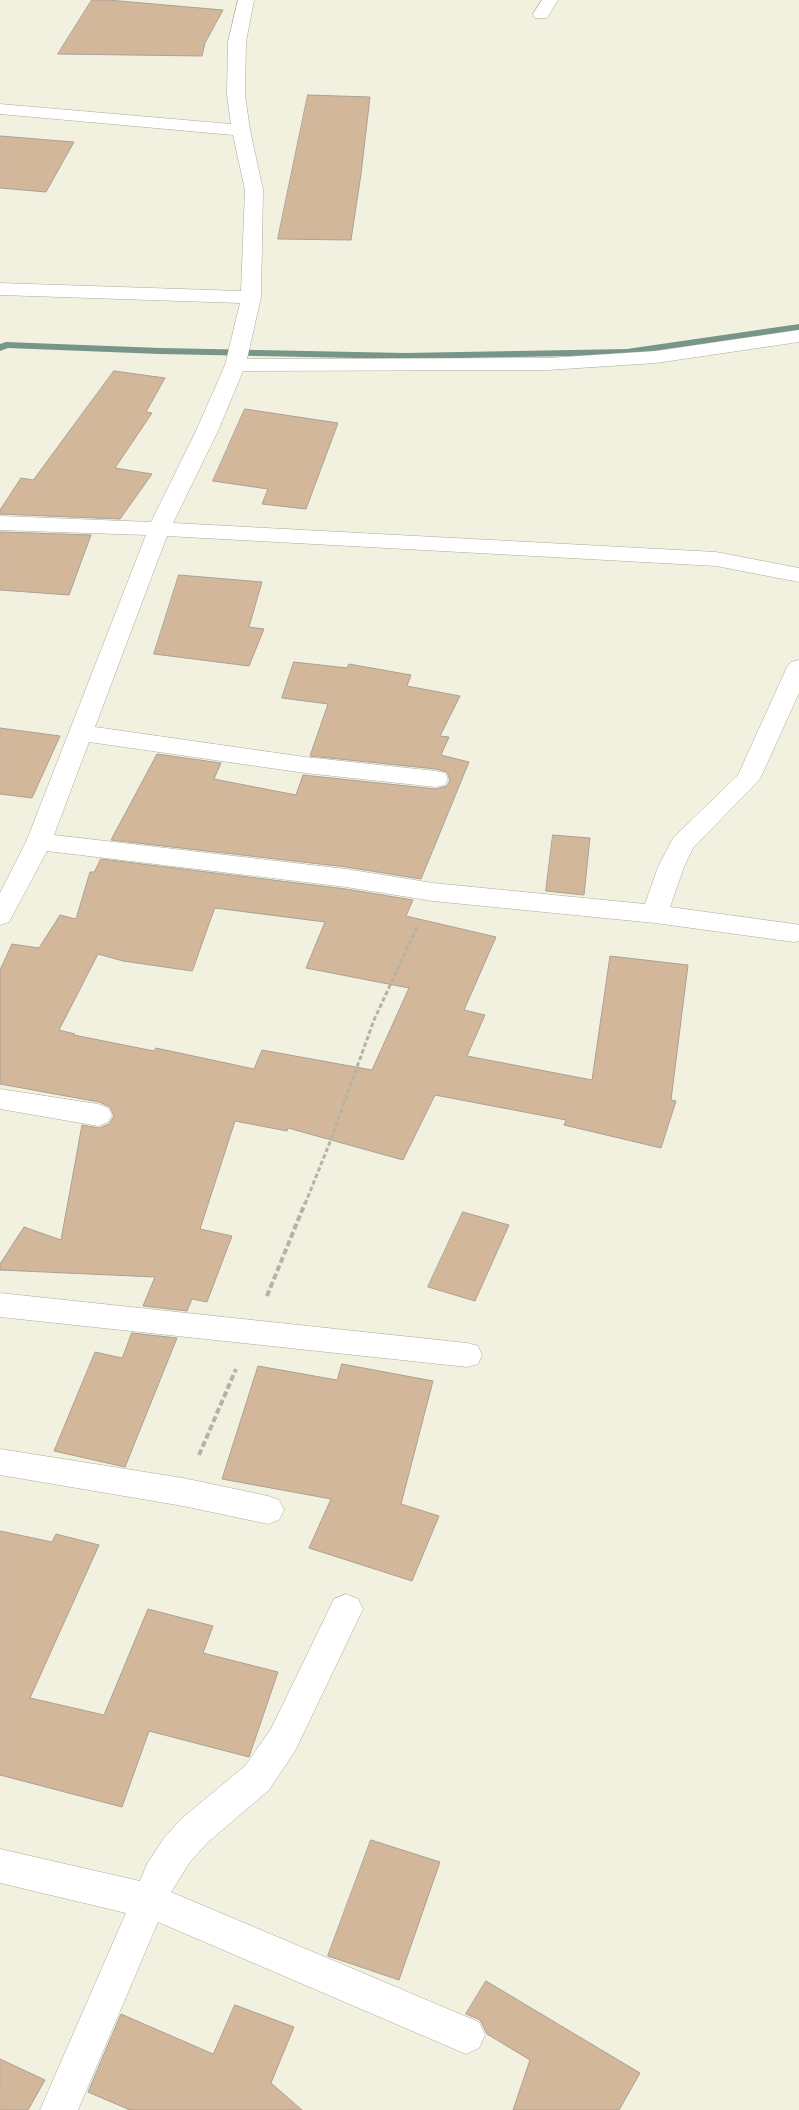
<!DOCTYPE html>
<html>
<head>
<meta charset="utf-8">
<style>
  body { margin:0 }
  canvas { display:block; background:#f2f1e0 }
</style>
</head>
<body>
<canvas width="799" height="2110"></canvas>
<script>
const c = document.querySelector('canvas').getContext('2d');
c.lineJoin = 'round';
function paint(path, color) { c.fillStyle = color; c.fill(path, 'evenodd'); }
function stroke(path, color, width, dash) { c.strokeStyle = color; c.lineWidth = width; c.lineCap = dash ? 'butt' : 'round'; c.setLineDash(dash || []); c.stroke(path); }
const stream = new Path2D(`
  M799 324V330L627 355 405 359 160 354 8 348 0 351V344L6 342 160 348 405 353 627 349Z`);
const building = new Path2D(`
  M92 0H108L223 10 205 43 202 56 58 54Z
  M308 95 370 97 361 174 351 240 278 239Z
  M0 136 74 142 46 192 0 188Z
  M114 371 165 378 146 412 152 413 115 468 152 474 120 519 0 514V510L21 478 33 480Z
  M245 409 338 423 306 509 262 504 268 489 213 481Z
  M0 532 91 535 69 595 0 590Z
  M179 575 262 582 249 627 264 629 249 666 154 654Z
  M294 662 347 668 349 664 411 675 407 686 460 696 440 736 449 737 441 755 469 762 421 879 346 867 111 840 157 754 221 763 214 779 296 795 303 775 436 789 447 786 450 780 447 772 436 769 310 756 328 704 282 698Z
  M0 728 60 736 32 798 0 794Z
  M553 835 590 838 584 895 546 891Z
  M101 859 346 889 413 900 406 916 496 937 464 1010 485 1015 467 1056 592 1080 610 956 688 965 671 1100 676 1101 661 1148 564 1125 566 1120 435 1095 403 1160 288 1128 287 1131 235 1121 200 1229 232 1236 207 1302 192 1299 187 1311 143 1306 155 1277 0 1270V1264L24 1227 61 1240 82 1125 99 1128 109 1124 114 1116 110 1107 99 1102 0 1084V970L12 944 39 948 60 915 76 919 90 872H94ZM215 908 325 922 306 968 409 988 372 1070 262 1050 254 1069 156 1048 154 1051 74 1035 75 1034 59 1030 98 954 123 961 192 971Z
  M463 1212 509 1225 475 1301 428 1287Z
  M132 1333 177 1338 125 1467 54 1451 95 1352 122 1358Z
  M342 1364 433 1381 401 1504 439 1516 412 1581 309 1548 331 1499 222 1479 258 1366 337 1380Z
  M0 1531 52 1542 56 1534 99 1545 30 1698 104 1715 148 1609 213 1626 203 1653 278 1672 249 1757 149 1731 122 1807 0 1775Z
  M371 1840 440 1862 399 1980 328 1956Z
  M486 1981 640 2073 619 2110H513L530 2060 487 2034 480 2020 466 2014Z
  M235 2005 294 2027 271 2083 302 2110H130L88 2092 121 2014 213 2054Z
  M0 2059 45 2080 28 2110H0Z`);
const pathFar1 = new Path2D(`
  M305 1204 330 1142 374 1020 418 925`);
const path = new Path2D(`
  M267 1296 305 1203
  M199 1455 236 1369`);
const minor = new Path2D(`
  M238 0H254L246 42 245 95 250 130 263 190 261 297 247 359 548 358 656 351 799 330V342L656 363 548 370 243 371 218 431 173 523 716 552 799 568V582L716 566 167 536 95 727 305 757 436 771 445 773 448 779 445 785 436 787 305 773 89 742 54 835 346 869 433 883 645 904 658 867 673 838 738 775 787 667 791 662 799 660V693L760 779 693 848 684 867 670 907 794 924 799 925V941L794 942 655 923 433 901 346 887 47 851 9 922 0 925V893L26 842 146 535 0 530V516L151 522 196 431 225 365 240 303 0 295V283L241 291 245 190 233 135 0 114V104L231 124 227 95 228 42Z
  M542 0H558L547 18H535L533 14Z
  M0 1089 98 1104 108 1108 112 1115 108 1122 98 1126 0 1109Z
  M0 1293 467 1343 478 1346 482 1355 478 1364 467 1367 0 1317Z
  M0 1449 183 1478 268 1496 279 1500 284 1510 279 1520 268 1524 183 1506 0 1475Z
  M346 1594 358 1599 363 1609 295 1751 269 1790 207 1843 190 1862 171 1892 479 2022 485 2035 479 2048 466 2054 158 1922 78 2110H40L126 1913 0 1883V1849L140 1881 147 1864 164 1838 181 1819 245 1766 271 1729 334 1599Z`);
paint(stream, '#779588');
paint(building, '#d3b79a');
stroke(building, '#aca094', 1);
stroke(minor, '#abaa9a', 1);
stroke(pathFar1, '#b4b3a6', 3, [4.5, 2.5]);
stroke(path, '#b4b3a6', 4, [6, 3]);
paint(minor, '#fff');
</script>
</body>
</html>
